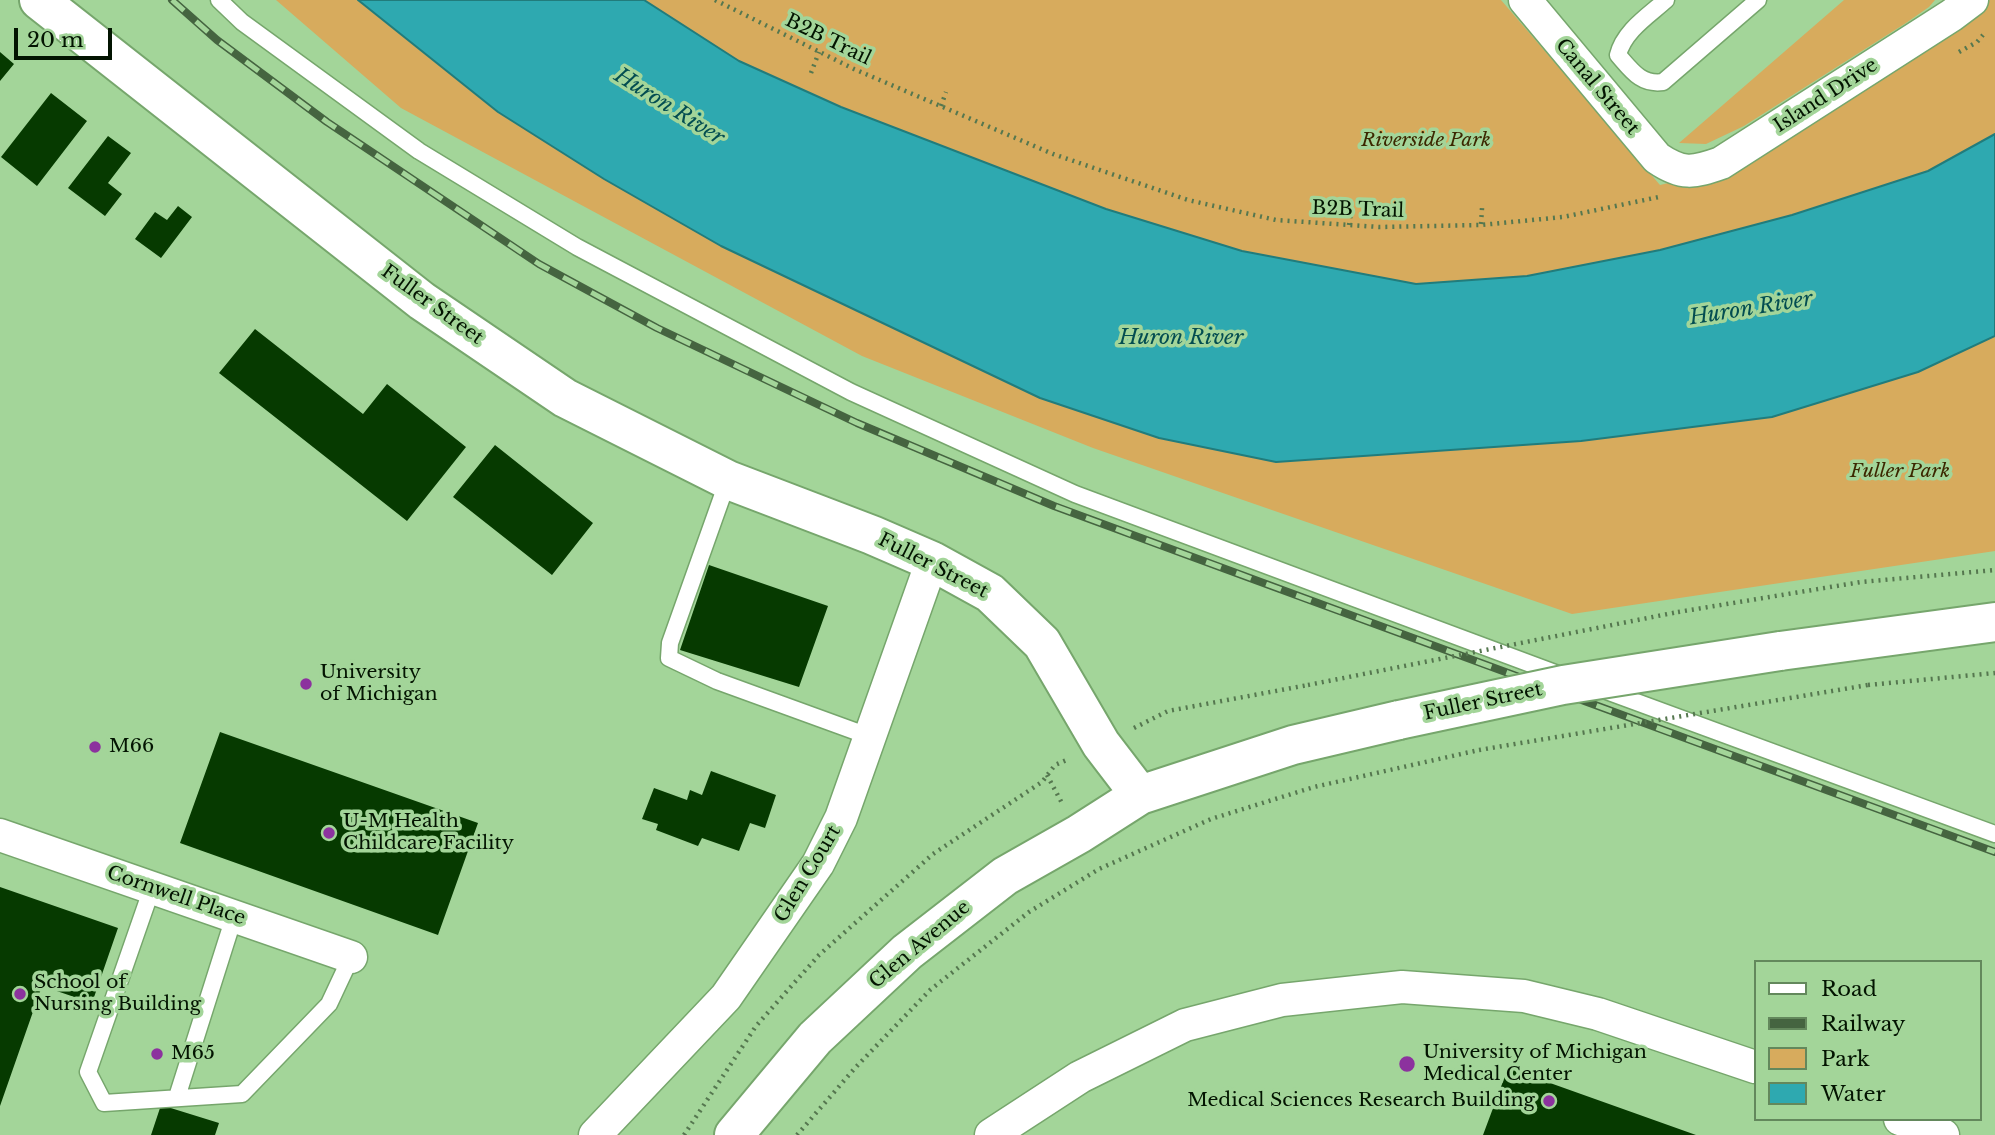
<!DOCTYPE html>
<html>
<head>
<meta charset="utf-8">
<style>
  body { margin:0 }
  #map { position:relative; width:1995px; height:1135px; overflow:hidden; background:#a3d599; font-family:"Libre Baskerville",serif }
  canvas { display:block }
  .legend { position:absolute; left:1754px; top:960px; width:228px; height:161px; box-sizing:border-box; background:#a3d599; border:2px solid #63885c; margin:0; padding:9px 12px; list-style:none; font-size:21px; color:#031401 }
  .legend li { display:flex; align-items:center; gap:14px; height:35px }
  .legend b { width:35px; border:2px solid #63885c }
  .scale { position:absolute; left:14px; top:28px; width:98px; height:32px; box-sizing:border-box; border:4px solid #031401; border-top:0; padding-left:9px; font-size:21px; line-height:24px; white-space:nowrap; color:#031401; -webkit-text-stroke:5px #a3d599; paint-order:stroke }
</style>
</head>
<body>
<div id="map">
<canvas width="1995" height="1135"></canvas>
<ul class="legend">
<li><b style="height:9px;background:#fff"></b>Road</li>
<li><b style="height:9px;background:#456440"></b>Railway</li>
<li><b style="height:19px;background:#d7ab5d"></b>Park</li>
<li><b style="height:19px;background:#2ea9b0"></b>Water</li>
</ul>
<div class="scale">20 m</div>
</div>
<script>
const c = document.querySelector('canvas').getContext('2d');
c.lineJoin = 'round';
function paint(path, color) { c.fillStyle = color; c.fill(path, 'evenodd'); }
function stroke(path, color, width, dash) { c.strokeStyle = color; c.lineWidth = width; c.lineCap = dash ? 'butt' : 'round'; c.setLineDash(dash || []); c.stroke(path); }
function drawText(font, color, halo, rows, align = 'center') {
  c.font = font + ' "Libre Baskerville",serif'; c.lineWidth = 7; c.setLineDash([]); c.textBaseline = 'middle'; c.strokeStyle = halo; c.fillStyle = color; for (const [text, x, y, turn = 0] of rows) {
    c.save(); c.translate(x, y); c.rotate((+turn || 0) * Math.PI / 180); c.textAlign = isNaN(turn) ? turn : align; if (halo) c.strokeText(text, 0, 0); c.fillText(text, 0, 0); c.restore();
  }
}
const green = new Path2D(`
  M276 0H358L498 112 721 246 958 358 1159 438 1276 462 1581 441 1772 417 1918 372 1995 336V551L1572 614 1093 448 862 356 401 108Z
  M644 0H1501L1660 185 1685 179 1966 18 1990 0H1995V134L1928 171 1792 215 1660 250 1527 276 1416 284 1242 251 1106 209 841 107 739 61Z
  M1844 0H1935L1929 7 1906 23 1744 126 1706 144 1679 143Z`);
const water = new Path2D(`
  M358 0H644L739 61 841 107 1106 209 1242 251 1416 284 1527 276 1660 250 1792 215 1928 171 1995 134V336L1918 372 1772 417 1581 441 1276 462 1159 438 1040 398 721 246 604 179 498 112Z`);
const building = new Path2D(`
  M0 52 14 64 0 81Z
  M51 93 87 121 37 186 1 157Z
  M108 136 131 153 108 183 122 194 105 216 68 188Z
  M178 206 192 217 161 258 135 239 155 212 167 220Z
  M255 329 363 414 387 384 466 447 407 521 219 373Z
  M495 445 593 523 552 575 453 497Z
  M709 565 828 606 799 687 680 650Z
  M220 732 478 823 438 935 180 843Z
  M711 771 776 795 765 828 750 823 739 851 702 838 698 846 656 830 658 824 642 819 654 788 687 800 690 790 702 795Z
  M0 887 118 928 92 1003 42 986 0 1106Z
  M1508 1068 1696 1135H1483Z
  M161 1105 219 1123 215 1135H151Z`);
const path = new Path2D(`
  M715 0 854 69 1053 154 1188 200 1276 220 1379 227 1481 225 1563 217 1659 197
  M1959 52 1977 42 1983 35
  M811 73 819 52
  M941 106 946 92
  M1481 224 1482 208
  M1349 225 1352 207
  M1678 612 1861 582 1995 570
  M1868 685 1995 673
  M1134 728 1168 711 1308 685
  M1047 775 1063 805
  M684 1135 756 1026 819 955 933 854 1042 782 1055 765 1069 759
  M797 1135 855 1068 930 990 1029 912 1099 869 1211 819 1314 787 1479 750`);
const service = new Path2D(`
  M219 0 242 22 419 151 577 247 851 392 1075 494 1563 676
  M1666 0C1648 16 1624 31 1618 55 1632 71 1641 85 1663 82L1758 0
  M728 480 670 643 669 658 717 681 871 737
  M1601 689 1995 834
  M152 888 88 1072 104 1103 242 1094 329 1004 351 957
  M177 1097 234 917`);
const minor = new Path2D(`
  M1525 0 1657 158C1682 175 1693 173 1721 163L1952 15 1972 0
  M0 835 351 957
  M1900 1119 1943 1135
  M595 1135 726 997 818 864 841 818 932 561
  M991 1135 1080 1077 1185 1025 1282 1000 1402 987 1524 996 1598 1014 1755 1067`);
const secondary = new Path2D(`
  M39 0 422 301 565 398 728 480 872 535 932 561 990 593 1042 643 1101 744 1140 795
  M1780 651 1995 622
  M734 1135 815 1038 907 952 1005 876 1079 834 1140 795 1293 745 1399 720`);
const rail = new Path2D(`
  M172 0 217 40 327 122 539 264 657 328 857 423 1054 506 1995 852`);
const pathBridge = new Path2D(`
  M1308 685 1678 612
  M1479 750 1868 685`);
const secondaryBridge = new Path2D(`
  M1399 720 1563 685 1780 651`);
const markers = [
  [306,684,7,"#8c329e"],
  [95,747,7,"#8c329e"],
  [329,833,7,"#8c329e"],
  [20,994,7,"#8c329e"],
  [157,1054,7,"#8c329e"],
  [1407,1064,9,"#8c329e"],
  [1549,1101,7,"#8c329e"]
];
const streetNames = [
  ["B2B Trail",828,40,26],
  ["Canal Street",1597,87,50],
  ["Island Drive",1826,96,-33],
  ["B2B Trail",1358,210,2],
  ["Fuller Street",432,305,36],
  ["Fuller Street",933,566,27],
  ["Fuller Street",1483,702,-12],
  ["Glen Court",808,874,-59],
  ["Cornwell Place",176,896,19],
  ["Glen Avenue",920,945,-40]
];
const parkNames = [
  ["Riverside Park",1426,141],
  ["Fuller Park",1900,472]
];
const poiNames = [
  ["University",320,673],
  ["of Michigan",320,695],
  ["M66",109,747],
  ["U-M Health",343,822],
  ["Childcare Facility",343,844],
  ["School of",34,983],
  ["Nursing Building",34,1005],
  ["University of Michigan",1423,1053],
  ["Medical Center",1423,1075],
  ["M65",171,1054],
  ["Medical Sciences Research Building",1535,1101,"right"]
];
const waterNames = [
  ["Huron River",669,107,32],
  ["Huron River",1751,309,-9],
  ["Huron River",1181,338]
];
paint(green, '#d7ab5d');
paint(water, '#2ea9b0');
stroke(water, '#217c7c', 2);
paint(building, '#063a00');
stroke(service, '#76a66c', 19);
stroke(minor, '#76a66c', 35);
stroke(secondary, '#76a66c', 42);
stroke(path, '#55774f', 4.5, [2, 5]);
stroke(service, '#fff', 16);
stroke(minor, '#fff', 32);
stroke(secondary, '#fff', 38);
stroke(rail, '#456440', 8);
stroke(rail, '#a3d599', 5, [16]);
stroke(secondaryBridge, '#76a66c', 42, []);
stroke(pathBridge, '#55774f', 4.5, [2, 5]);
stroke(secondaryBridge, '#fff', 38);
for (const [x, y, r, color] of markers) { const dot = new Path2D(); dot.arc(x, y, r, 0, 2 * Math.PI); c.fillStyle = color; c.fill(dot); stroke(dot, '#a3d599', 2.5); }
drawText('19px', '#031401', '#a3d599', streetNames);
drawText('italic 19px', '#3c2700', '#a3d599', parkNames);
drawText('19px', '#031401', '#a3d599', poiNames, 'left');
drawText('italic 21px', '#034d51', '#a3d599', waterNames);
</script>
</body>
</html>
